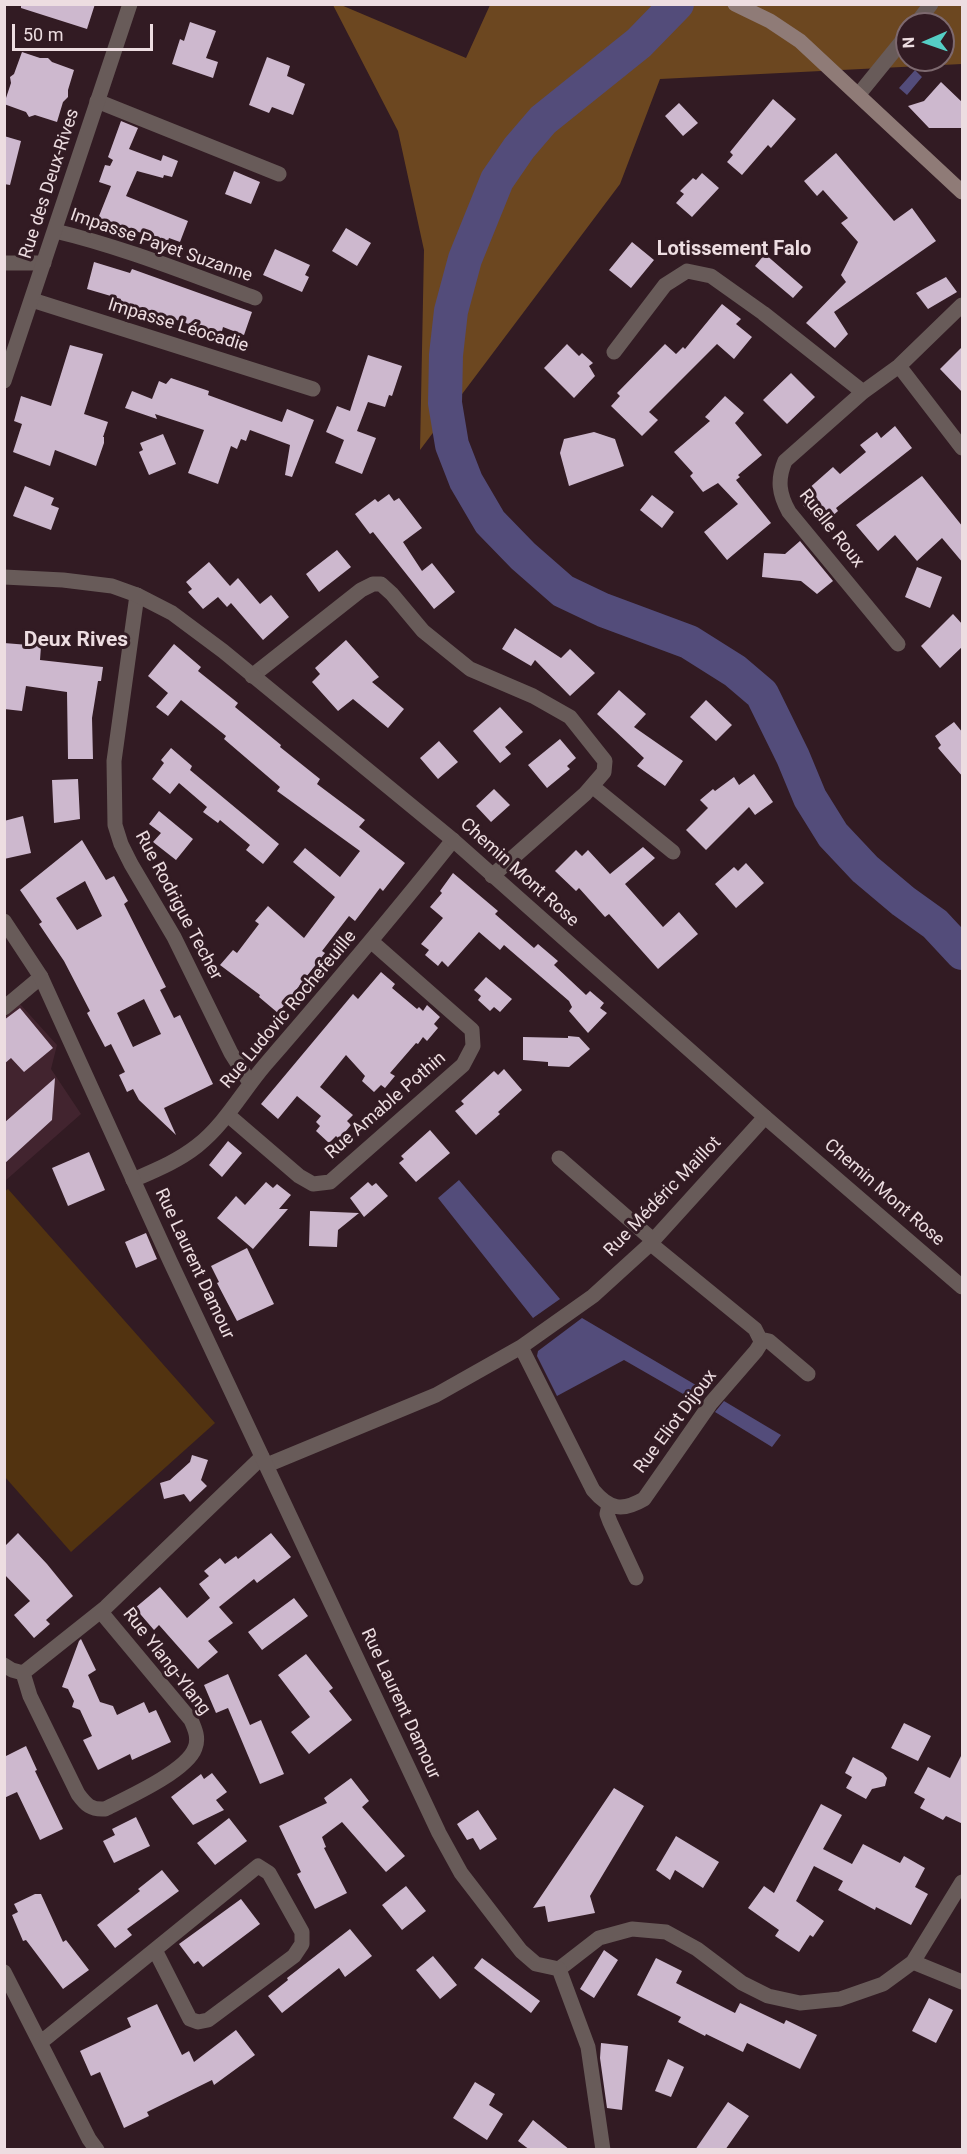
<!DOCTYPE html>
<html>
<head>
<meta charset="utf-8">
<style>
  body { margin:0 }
  #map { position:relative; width:967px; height:2154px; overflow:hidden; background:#321b23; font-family:Roboto,sans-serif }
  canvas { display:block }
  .frame { position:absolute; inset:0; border:6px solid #eddde1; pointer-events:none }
  .north { position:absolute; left:895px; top:12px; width:60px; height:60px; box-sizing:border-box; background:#321b23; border:2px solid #7d696f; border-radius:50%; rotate:268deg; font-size:16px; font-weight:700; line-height:24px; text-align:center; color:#eddde1 }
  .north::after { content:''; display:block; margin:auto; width:21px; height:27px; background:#55cec5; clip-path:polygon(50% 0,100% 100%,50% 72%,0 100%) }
  .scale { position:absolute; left:12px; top:24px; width:141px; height:27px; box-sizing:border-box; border:3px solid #eddde1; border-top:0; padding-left:8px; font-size:18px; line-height:21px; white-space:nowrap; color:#eddde1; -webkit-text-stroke:4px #321b23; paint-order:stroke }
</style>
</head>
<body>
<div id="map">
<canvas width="967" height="2154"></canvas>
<div class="frame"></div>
<div class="north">N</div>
<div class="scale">50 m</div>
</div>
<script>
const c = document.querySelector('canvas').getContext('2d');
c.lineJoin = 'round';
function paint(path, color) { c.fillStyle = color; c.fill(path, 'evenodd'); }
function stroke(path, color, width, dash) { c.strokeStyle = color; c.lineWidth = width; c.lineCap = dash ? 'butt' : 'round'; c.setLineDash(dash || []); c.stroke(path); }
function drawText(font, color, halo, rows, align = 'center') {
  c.font = font + ' Roboto,sans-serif'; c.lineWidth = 6; c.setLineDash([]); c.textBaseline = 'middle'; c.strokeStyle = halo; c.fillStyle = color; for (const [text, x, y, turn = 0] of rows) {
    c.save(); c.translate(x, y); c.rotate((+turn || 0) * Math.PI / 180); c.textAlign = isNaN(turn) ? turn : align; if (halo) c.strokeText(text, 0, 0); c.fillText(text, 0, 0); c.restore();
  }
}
const built = new Path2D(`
  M20 1004 57 1045 51 1069 81 1114 5 1181 4 1018Z`);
const green = new Path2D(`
  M8 1189 215 1423 71 1552 5 1477 4 1192Z`);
const forest = new Path2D(`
  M333 5H341L466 58 490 5H962V64L660 79 620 184 420 450 424 250 398 131ZM907 24H943V60H907Z`);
const water = new Path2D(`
  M915 70 922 77 907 95 899 88Z
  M459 1180 560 1299 533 1318 438 1198Z
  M582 1318 706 1391 697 1402 624 1360 557 1396 537 1356 538 1351Z
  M724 1401 781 1435 772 1447 715 1412Z`);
const river = new Path2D(`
  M677 4 639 43 543 120 519 148 497 180 465 259 451 311 446 355 445 403 452 445 466 481 490 522 523 556 563 591 603 610 689 642 735 671 762 694 793 757 810 798 833 835 865 869 903 901 935 924 962 953`);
const building = new Path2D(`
  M21 4H95L87 29 21 8Z
  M190 22 216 31 206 58 218 62 213 78 172 64 180 39 184 41Z
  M22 52 40 58H48L52 62 74 70 68 90V97L63 102 57 122 35 115 29 117 26 112 4 104 11 83 10 77 14 74Z
  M267 57 290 66 287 76 305 84 293 115 272 107 269 113 249 105Z
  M941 82 963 103V128H929L908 106 924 101Z
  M773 99 796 119 771 148 768 145 742 175 727 162 733 155 730 152Z
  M679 103 698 123 683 136 665 116Z
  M121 121 138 128 129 149 161 161 163 155 178 161 172 177 164 175 163 178 137 171 126 196 188 221 180 242 169 238 167 243 126 227 124 232 97 221 111 186 99 182 105 165 110 166 113 160 108 157Z
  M4 136 21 141 10 185 4 184Z
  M836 153 894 221 912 208 936 241 834 312 848 334 835 348 806 323 846 282 841 275 858 242 841 223 848 218 823 190 817 196 804 181Z
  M234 171 260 182 251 204 225 194Z
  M702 173 719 188 692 217 676 203 684 194 680 191 693 178 696 180Z
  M346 228 371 243 357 266 332 251Z
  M632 242 654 260 631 288 609 270Z
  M275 249 310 265 305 275 309 277 302 292 263 275Z
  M765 254 803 287 793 298 755 266Z
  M94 262 130 273 132 269 252 312 244 335 223 327 221 335 168 317 167 319 120 303 121 299 87 289Z
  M946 277 957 292 928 309 916 293Z
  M722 304 741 319 736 324 752 337 734 359 717 344 649 412 658 420 642 436 611 406 620 396 617 393 665 344 676 354 683 347 685 349Z
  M567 344 579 356 582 353 593 363 589 366 595 376 574 398 544 368Z
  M70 345 103 354 84 414 108 422 103 437H104V443L96 466 55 450 50 466 13 452 22 424 14 421 21 396 51 406Z
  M963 346V393L940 369Z
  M368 355 402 366 392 396 389 395 385 407 368 402 357 431 376 438 362 474 335 463 344 440 326 432 337 406 350 411Z
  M791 373 815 397 787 424 763 400Z
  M171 378 209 391 208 395 282 422 287 409 314 420 292 477 285 475 290 445 250 430 246 441 241 439 237 449 231 446 218 484 188 473 204 430 155 414 157 419 125 408 132 391 152 399 159 381 166 384Z
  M725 396 744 413 735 423 762 455 738 475 740 477 736 480 771 523 727 560 704 532 738 504 718 483 703 492 690 476 693 473 674 452 710 421 705 417Z
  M895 426 912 448 836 508 838 511 821 526 803 505 813 496 807 490 833 467 840 474 866 452 860 445 877 432 881 438Z
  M594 432 615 439 624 466 569 486 560 453 564 439Z
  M163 434 176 464 149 475 139 452 143 450 140 443Z
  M922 476 963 527V563L942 538 917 561 895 535 878 551 856 525Z
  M25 486 54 498 51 505 59 508 51 530 13 516Z
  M389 494 394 501 399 498 422 528 403 542 422 571 432 563 455 592 434 609 373 532 370 534 355 514 375 499 378 502Z
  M652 495 674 512 662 528 640 510Z
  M800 541 833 581 817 594 801 581 762 577 764 553 785 554Z
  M337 550 351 567 319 592 306 574Z
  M209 562 230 586 238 578 260 604 271 595 289 617 263 640 231 603 227 607 218 597 203 609 188 592 192 589 186 582Z
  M917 567 942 577 930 608 905 597Z
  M953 614 963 625V646L940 668 921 646Z
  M515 628 561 658 570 649 595 673 570 696 535 660 531 666 502 649Z
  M346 640 379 677 372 682 404 709 388 728 353 699 338 711 312 682 320 674 315 668Z
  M4 643 41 646 40 660 103 667 101 681H98L92 718 93 759H68L67 692 26 686 22 711 4 709Z
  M174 644 201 667 198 671 238 703 235 707 281 745 280 747 320 779 317 784 365 820 359 827 405 863 383 891 380 888 355 921 349 916 322 951 325 953 278 1013 259 997 260 995 220 965 233 950 237 953 259 924 255 921 268 906 304 938 335 897 293 862 305 848 340 877 360 851 277 791 280 787 224 739 226 736 181 700 168 716 156 707 168 693 148 676Z
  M619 690 646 714 634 727 683 761 665 786 637 766 644 758 597 714Z
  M706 700 732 725 716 741 690 717Z
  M500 707 523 732 505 747 511 754 500 763 473 731Z
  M954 722 963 733V777L938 748 941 745 935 736Z
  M560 739 576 758 567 766 570 769 547 788 528 765Z
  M439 741 458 762 438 779 420 758Z
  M171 748 192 766 190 770 279 844 263 864 246 850 250 845 220 820 218 823 203 812 207 807 179 783 170 794 152 779 164 763 161 760Z
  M754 774 773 802 755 815 749 807 706 850 686 830 708 808 700 800 713 789 715 791 734 777 739 785Z
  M78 779 80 819 54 823 52 780Z
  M494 789 510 805 491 822 476 806Z
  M159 811 193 839 176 860 153 842 161 833 149 824Z
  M23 816 31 853 4 859V821Z
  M82 840 106 880 114 876 128 901 124 904 166 987 160 990 174 1018 180 1015 213 1084 164 1108 176 1135 139 1100 133 1089 127 1092 119 1075 125 1072 111 1044 105 1047 87 1013 90 1011 64 961 39 924 42 922 20 890ZM85 881 102 916 77 930 56 898ZM144 999 161 1034 133 1047 117 1013Z
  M643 847 655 858 625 884 663 927 679 912 698 934 658 969 609 914 605 917 579 888 576 891 555 871 576 850 582 856 588 850 610 874Z
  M746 863 764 883 736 908 715 884 734 867 738 871Z
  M453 873 498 911 495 914 534 948 538 944 558 961 554 965 586 995 590 991 604 1003 600 1008 607 1013 588 1033 569 1011 572 1007 569 1001 504 945 500 950 479 932 448 967 442 961 438 966 425 955 429 950 421 944 443 918 430 907 442 893 440 891Z
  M381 972 395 984 392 988 417 1009 419 1007 423 1011 427 1005 440 1017 434 1024 438 1028 427 1041 423 1037 418 1044 416 1043 390 1073 395 1076 385 1088 381 1085 374 1092 362 1081 365 1076 346 1055 320 1087 353 1115 347 1121 351 1125 339 1139 336 1136 329 1143 316 1131 320 1126 316 1122 321 1116 297 1096 278 1119 261 1104 353 994 358 999Z
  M486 977 512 999 500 1012 494 1007 490 1011 478 1000 481 996 474 990Z
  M20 1008 53 1048 24 1072 11 1058 4 1064V1020Z
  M568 1036 579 1037 590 1049 569 1067 548 1066V1062L523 1060V1037L568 1038Z
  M504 1069 522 1090 498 1112 500 1114 476 1135 455 1111 464 1104 461 1101 494 1071 498 1075Z
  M55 1078 52 1120 4 1164V1123Z
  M430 1130 450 1153 416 1182 399 1163 404 1159 401 1156Z
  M228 1141 242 1153 222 1177 209 1165Z
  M89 1152 105 1190 68 1206 52 1168Z
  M266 1182 273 1188 277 1184 291 1195 279 1209H288L253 1249 217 1218 236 1196 245 1205Z
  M368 1182 372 1186 376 1183 388 1196 364 1217 350 1198Z
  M310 1211 359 1213 338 1230 337 1247 309 1246Z
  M146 1233 157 1259 136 1268 125 1242Z
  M247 1248 274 1304 237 1321 217 1283 219 1282 211 1266Z
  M192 1455 208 1460 201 1480 207 1486 190 1502 184 1494 164 1499 160 1483 170 1480 190 1462Z
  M18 1533 47 1564 73 1596 46 1620 50 1624 34 1638 14 1615 30 1601 4 1574V1547Z
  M271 1533 291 1557 257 1583 254 1579 219 1607 233 1623 208 1641 218 1652 198 1669 159 1625 154 1630 135 1608 160 1587 187 1618 210 1598 199 1584 209 1576 204 1571 220 1558 225 1564 236 1556 238 1559Z
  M294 1598 308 1616 262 1650 248 1632Z
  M81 1639 96 1670 88 1675 100 1702 113 1706 117 1715 144 1702 149 1713 156 1710 171 1742 132 1760 130 1754 98 1770 83 1740 92 1736 80 1710 72 1707 74 1701 68 1689 62 1687 79 1641Z
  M306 1654 333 1688 329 1691 352 1720 309 1754 291 1732 310 1717 278 1675Z
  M228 1674 250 1725 261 1720 284 1774 260 1784 228 1708 216 1713 204 1685Z
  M904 1723 931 1736 918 1761 891 1748Z
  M26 1746 37 1770 35 1771 63 1829 40 1840 17 1792 4 1798V1757Z
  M963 1752V1824L946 1816 943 1820 920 1808 925 1799 914 1793 928 1767 950 1778Z
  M853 1757 883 1773 887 1778 885 1786 872 1789 866 1799 846 1788 852 1777 845 1773Z
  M212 1773 227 1792 216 1800 224 1810 193 1825 171 1797 201 1774 204 1779Z
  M351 1778 369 1801 362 1807 405 1856 386 1872 342 1822 322 1837 326 1847 324 1848 347 1893 315 1909 297 1874 301 1872 279 1826 327 1803 324 1798Z
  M614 1788 644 1806 590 1896 595 1913 548 1922 545 1906 533 1908Z
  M821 1804 842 1815 823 1849 852 1864 863 1844 900 1863 904 1856 925 1868 915 1887 928 1894 911 1925 876 1907 875 1910 838 1890 843 1881 814 1866 796 1901 824 1921 813 1937 810 1935 799 1952 775 1936 779 1930 748 1908 764 1886 774 1893Z
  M478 1810 497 1839 480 1850 473 1838 467 1840 457 1824Z
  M136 1817 150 1846 114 1863 103 1841 115 1835 112 1829Z
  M229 1818 247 1841 215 1865 197 1843Z
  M676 1836 719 1862 703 1888 675 1870 670 1880 656 1870Z
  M162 1870 179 1891 127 1929 132 1935 115 1948 97 1925 140 1891 138 1889Z
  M406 1886 426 1911 402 1930 382 1905Z
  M35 1894H41L63 1942 66 1940 89 1970 63 1989 26 1940 23 1941 12 1915 18 1912 14 1904Z
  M241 1899 260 1924 203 1967 198 1961 194 1964 179 1944Z
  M350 1929 372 1956 345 1977 339 1968 282 2013 268 1996 288 1980 287 1978Z
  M604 1950 618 1960 594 1998 580 1989Z
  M433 1956 457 1985 440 1999 416 1970Z
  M482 1958 540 2001 531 2013 474 1968Z
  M656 1958 682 1971 676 1983 735 2013 740 2003 784 2024 786 2020 817 2035 800 2069 747 2043 743 2052 706 2034 705 2036 678 2022 681 2017 637 1995Z
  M929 1998 953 2010 936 2043 912 2031Z
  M157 2004 182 2055 189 2051 194 2062 236 2030 255 2055 214 2085 212 2080 147 2112 149 2116 124 2128 100 2072 91 2076 80 2051 131 2027 127 2018Z
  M601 2043 628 2046 622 2110 607 2108 600 2058Z
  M668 2059 684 2067 671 2097 655 2091Z
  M475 2082 495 2094 489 2105 503 2114 487 2140 453 2118Z
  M728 2102 749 2116 725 2150H695Z
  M533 2120 570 2150H530L518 2141Z`);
const minor = new Path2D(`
  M916 24 931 4
  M859 94 907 35
  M97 101 279 174
  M55 231C123 247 189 274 255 298
  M4 263H44
  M32 300 313 389
  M614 352 665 285 687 271 711 276 763 313 863 392
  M899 366 962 448
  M137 595 114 761 115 825 121 844 131 864 174 937 231 1053 250 1083
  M898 644 789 512C779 494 777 480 785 461L863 392 899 366 962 305
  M252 676 361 590 373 584H381L392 594 423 631 470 669 533 696 570 717 605 761 604 772 585 794 492 876
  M592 786 673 852
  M4 1008 41 977
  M228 1115 299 1176 313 1184 330 1182 463 1065 473 1046 472 1030 372 942
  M559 1158 654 1241
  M133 1180C156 1170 178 1161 197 1146 225 1124 242 1092 265 1065 329 991 392 917 453 840
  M651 1244 755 1329 760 1339 769 1341 808 1374
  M521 1347 593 1490C609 1509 622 1512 644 1499L711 1403 756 1351 761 1343 760 1339
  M267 1465 436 1395 521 1347 593 1296 648 1246 765 1117
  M609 1505 607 1514 610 1522 636 1578
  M4 1665 12 1670 23 1673 106 1607 262 1457
  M23 1673 30 1696 78 1794C86 1805 91 1810 105 1809 127 1798 187 1771 195 1748 199 1738 195 1729 191 1720L101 1612
  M913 1962 962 1982
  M559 1969 599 1938 632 1929 666 1932 697 1949 742 1983 768 1996 800 2003 840 1999 883 1984 913 1962 962 1882
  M4 1972 89 2139 97 2150
  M40 2043 258 1866 269 1873 302 1932V1944L294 1956 208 2020 198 2022 190 2019 155 1950`);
const tertiary = new Path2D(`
  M4 381 130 4
  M4 577 63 580 112 586 137 595 172 613 223 651 453 840 765 1117 962 1287
  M4 921 41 977 170 1261 439 1833 461 1873 521 1951 536 1964 559 1969 588 2047 603 2150`);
const secondary = new Path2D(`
  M735 4 770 21 800 41 962 192`);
const streetNames = [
  ["Rue des Deux-Rives",50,184,-72],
  ["Impasse Payet Suzanne",161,246,19],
  ["Impasse Léocadie",178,326,17],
  ["Ruelle Roux",831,529,52],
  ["Chemin Mont Rose",519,873,42],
  ["Rue Rodrigue Techer",178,906,62],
  ["Rue Ludovic Rochefeuille",289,1010,-50],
  ["Rue Amable Pothin",386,1106,-41],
  ["Chemin Mont Rose",884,1193,41],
  ["Rue Médéric Maillot",663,1197,-46],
  ["Rue Laurent Damour",194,1264,65],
  ["Rue Eliot Dijoux",676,1422,-53],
  ["Rue Ylang-Ylang",166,1662,52],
  ["Rue Laurent Damour",400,1704,65]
];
const neighbourhoodNames = [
  ["Lotissement Falo",734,250]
];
const quarterNames = [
  ["Deux Rives",76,641]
];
paint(built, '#42242f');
paint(green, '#523310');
paint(forest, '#6c4720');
paint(water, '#534c7a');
stroke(river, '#534c7a', 34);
paint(building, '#cdb8ce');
stroke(minor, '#685b59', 15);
stroke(tertiary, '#685b59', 15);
stroke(secondary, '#8f7b77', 15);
drawText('18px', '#eddde1', '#321b23', streetNames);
drawText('bold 20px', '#eddde1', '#321b23', neighbourhoodNames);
drawText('bold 21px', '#eddde1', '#321b23', quarterNames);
</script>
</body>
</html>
